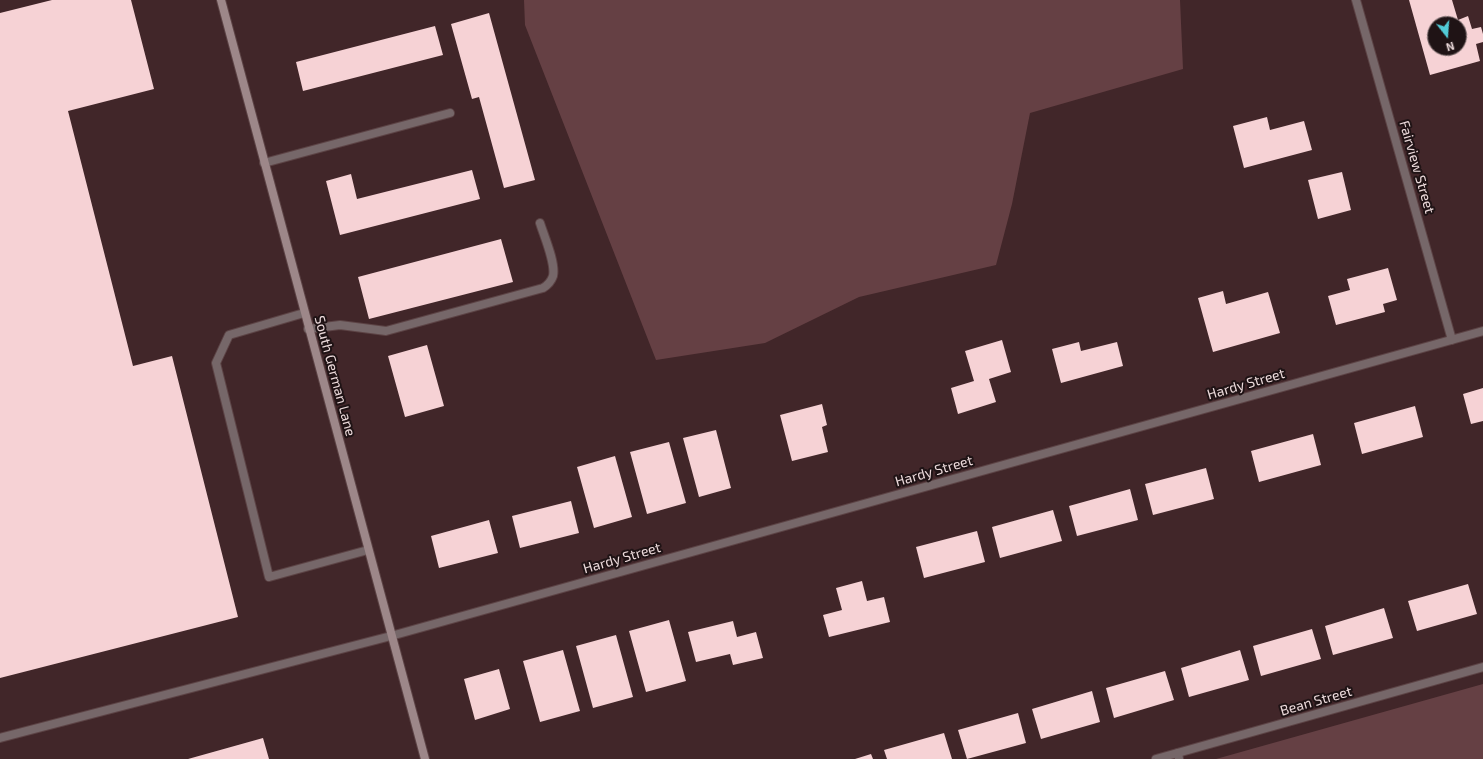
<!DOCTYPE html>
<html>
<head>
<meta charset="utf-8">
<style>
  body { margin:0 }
  #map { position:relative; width:1483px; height:759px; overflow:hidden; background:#412629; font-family:"Exo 2",sans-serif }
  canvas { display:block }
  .north { position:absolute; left:1427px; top:16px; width:40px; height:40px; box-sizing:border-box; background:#1f1315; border:1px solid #716364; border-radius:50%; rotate:163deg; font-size:11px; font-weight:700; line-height:16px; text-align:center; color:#ecdadb }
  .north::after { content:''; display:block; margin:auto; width:14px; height:18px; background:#52cbd7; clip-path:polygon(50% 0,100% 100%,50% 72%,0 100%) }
</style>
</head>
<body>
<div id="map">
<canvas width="1483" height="759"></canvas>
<div class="north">N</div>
</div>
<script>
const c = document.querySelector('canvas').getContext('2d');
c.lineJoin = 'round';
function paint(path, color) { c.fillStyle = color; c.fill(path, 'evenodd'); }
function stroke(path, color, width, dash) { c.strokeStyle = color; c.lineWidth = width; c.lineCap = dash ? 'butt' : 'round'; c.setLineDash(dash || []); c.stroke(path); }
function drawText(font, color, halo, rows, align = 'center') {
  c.font = font + ' "Exo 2",sans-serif'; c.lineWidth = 4; c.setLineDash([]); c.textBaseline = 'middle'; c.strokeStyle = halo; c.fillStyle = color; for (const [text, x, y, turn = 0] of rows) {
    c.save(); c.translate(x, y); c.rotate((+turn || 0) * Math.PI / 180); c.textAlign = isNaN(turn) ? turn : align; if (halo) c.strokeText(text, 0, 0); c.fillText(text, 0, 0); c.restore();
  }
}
const green = new Path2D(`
  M524 0H1180L1183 69 1030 113 1012 204 996 265 859 297 765 343 656 360 525 25Z
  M1483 684V759H1216Z`);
const building = new Path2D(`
  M52 0H131L154 89 68 111 133 366 172 356 238 617 0 678V13Z
  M1409 0H1452L1458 20 1468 16 1472 29 1481 27 1483 34V42L1476 44 1480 61 1430 75ZM1435 24H1459V48H1435Z
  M489 13 535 180 504 188 479 97 472 99 451 24Z
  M435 26 443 55 303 91 296 62Z
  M1267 117 1270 130 1304 121 1312 150 1244 168 1233 126Z
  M472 170 480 199 340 235 326 181 351 174 357 199Z
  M1342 172 1351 210 1318 219 1308 180Z
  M501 239 513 282 369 319 358 277Z
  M1388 268 1397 300 1383 304 1385 312 1336 325 1328 296 1350 290 1347 279Z
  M1223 291 1226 304 1268 292 1280 333 1213 352 1198 298Z
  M1002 340 1011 372 989 379 996 402 958 414 951 388 974 381 965 351Z
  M1079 342 1081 351 1117 342 1123 366 1061 383 1052 349Z
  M427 345 444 406 405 417 388 356Z
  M1483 388V421L1471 424 1463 394Z
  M822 404 827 425 822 427 828 452 792 461 780 415Z
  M1415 406 1423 437 1362 454 1354 423Z
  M716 430 731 488 699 497 683 438Z
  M1313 434 1321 465 1259 482 1251 451Z
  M669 442 686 503 647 514 630 452Z
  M615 456 632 517 594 528 577 467Z
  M1206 468 1214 499 1153 515 1145 484Z
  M1130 489 1138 520 1077 536 1069 506Z
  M571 501 579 533 520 548 512 516Z
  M1053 510 1062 541 1000 558 992 527Z
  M489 520 498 553 439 568 431 536Z
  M977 531 985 562 924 578 916 547Z
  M862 581 867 601 884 597 890 622 829 637 823 615 842 610 836 588Z
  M1468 584 1477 614 1417 631 1408 601Z
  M1384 608 1393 638 1333 655 1325 626Z
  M669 620 686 681 646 692 629 631Z
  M733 621 737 637 756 632 763 658 733 665 730 654 696 662 688 632Z
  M1312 629 1321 659 1261 676 1253 646Z
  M616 635 633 697 593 708 576 646Z
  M563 650 580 711 540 722 523 661Z
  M1240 650 1249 680 1189 697 1181 668Z
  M499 669 510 709 475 720 464 679Z
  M1165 671 1174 700 1114 718 1106 688Z
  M1092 691 1100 722 1041 739 1032 709Z
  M1018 713 1026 743 967 759 958 730Z
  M944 733 952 759H887L884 750Z
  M263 738 269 759H188Z
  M871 754 873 759H855Z`);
const lane = new Path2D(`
  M304 313 229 335 216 363 269 577 368 550
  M308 329 340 325 386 331 543 288C548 285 551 282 553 276 556 263 544 236 540 223
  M1178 753 1179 759`);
const street = new Path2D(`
  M1356 0 1452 340
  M264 163 450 113
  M0 738 391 636 1483 331
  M1156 759 1483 667`);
const secondary = new Path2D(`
  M221 0 425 759`);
const streetNames = [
  ["Fairview Street",1417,167,74],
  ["South German Lane",335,376,75],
  ["Hardy Street",1246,384,-16],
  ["Hardy Street",934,471,-16],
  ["Hardy Street",622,558,-16],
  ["Bean Street",1316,701,-16]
];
paint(green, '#654044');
paint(building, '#f6d2d5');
stroke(lane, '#5c4345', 10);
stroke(street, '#5c4345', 10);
stroke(secondary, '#5c4345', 10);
stroke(lane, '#766769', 8);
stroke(street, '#766769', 8);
stroke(secondary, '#9d8789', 8);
drawText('14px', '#ecdadb', '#1f1315', streetNames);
</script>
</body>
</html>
